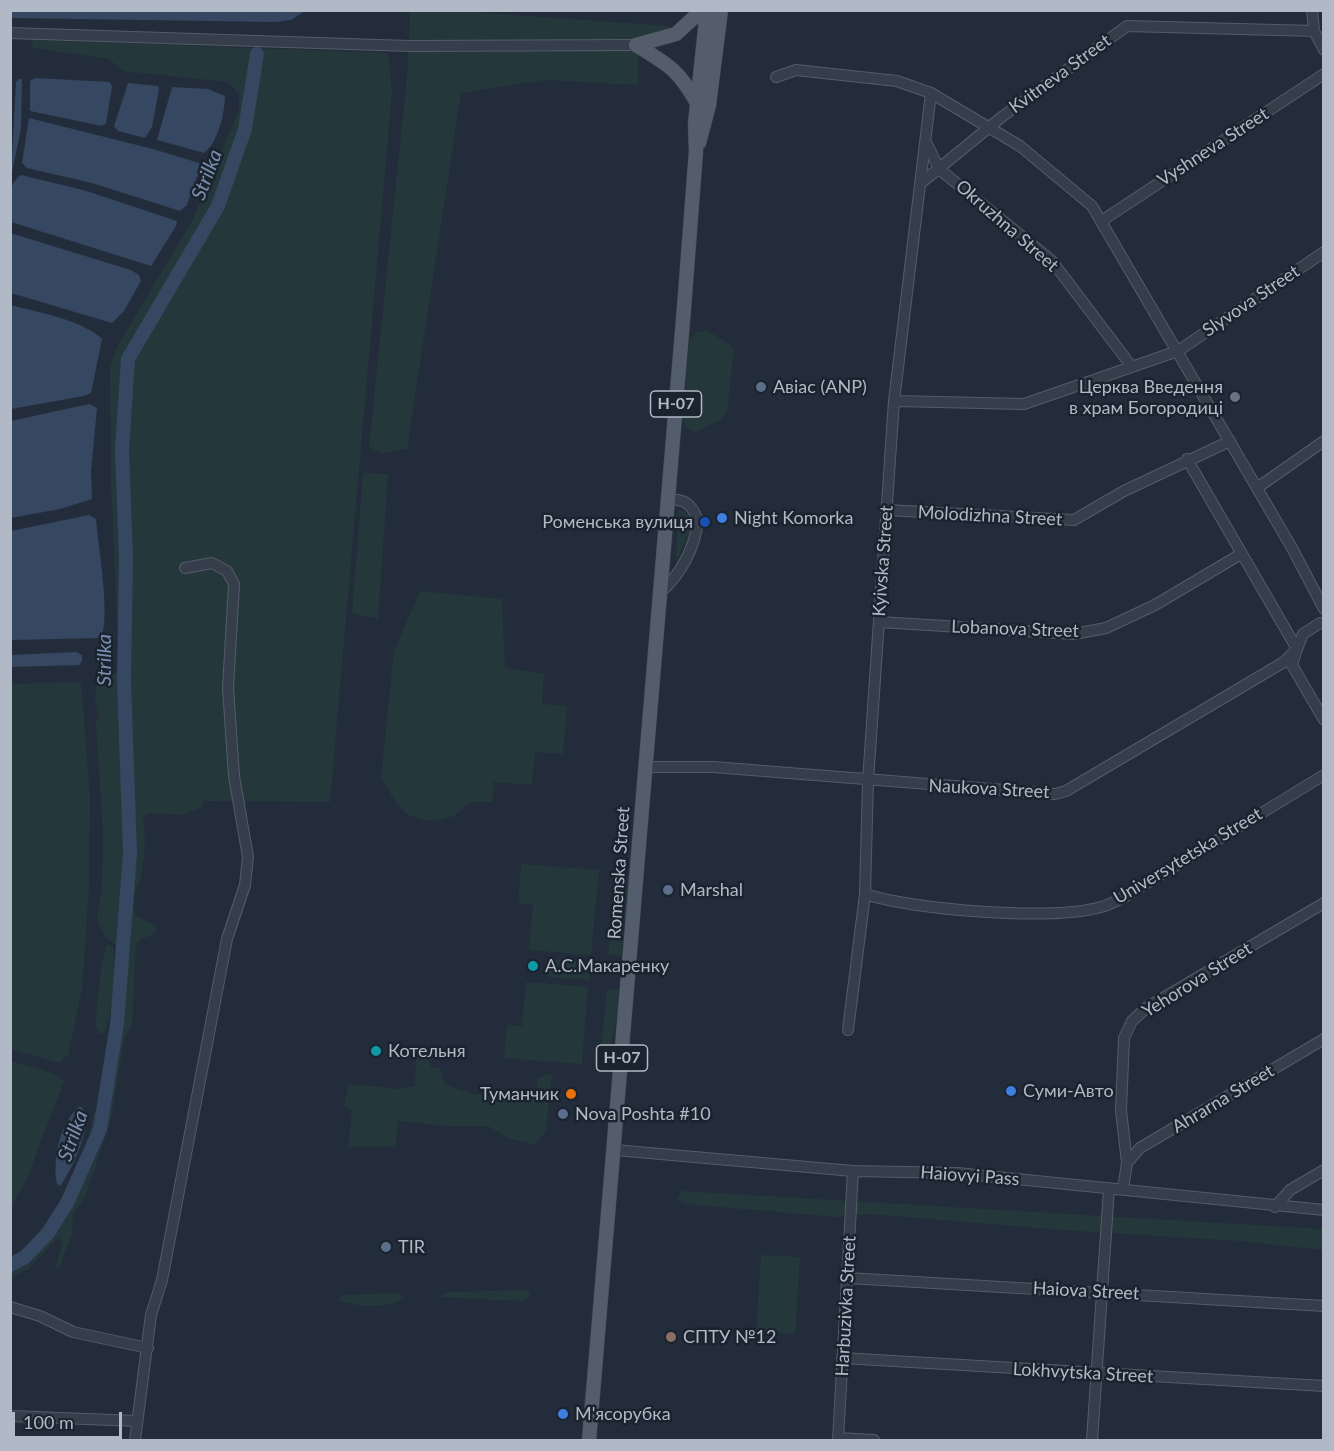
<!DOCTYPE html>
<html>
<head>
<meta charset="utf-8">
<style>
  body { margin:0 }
  #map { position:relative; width:1334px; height:1451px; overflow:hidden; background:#232c3a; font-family:Lato,sans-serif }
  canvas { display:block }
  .frame { position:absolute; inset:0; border:12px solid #b1b9c6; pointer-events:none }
  .scale { position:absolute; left:12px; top:1412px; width:110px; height:27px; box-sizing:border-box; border:3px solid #b1b9c6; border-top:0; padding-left:8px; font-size:18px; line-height:21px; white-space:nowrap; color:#b1b9c6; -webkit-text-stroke:4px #1b232f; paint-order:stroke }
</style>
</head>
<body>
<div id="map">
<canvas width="1334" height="1451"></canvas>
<div class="frame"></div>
<div class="scale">100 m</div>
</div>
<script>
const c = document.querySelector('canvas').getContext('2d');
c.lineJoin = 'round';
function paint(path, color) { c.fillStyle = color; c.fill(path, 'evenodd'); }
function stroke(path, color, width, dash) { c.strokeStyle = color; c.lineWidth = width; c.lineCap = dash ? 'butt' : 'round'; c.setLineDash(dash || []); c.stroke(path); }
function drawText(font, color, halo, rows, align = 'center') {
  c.font = font + ' Lato,sans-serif'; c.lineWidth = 5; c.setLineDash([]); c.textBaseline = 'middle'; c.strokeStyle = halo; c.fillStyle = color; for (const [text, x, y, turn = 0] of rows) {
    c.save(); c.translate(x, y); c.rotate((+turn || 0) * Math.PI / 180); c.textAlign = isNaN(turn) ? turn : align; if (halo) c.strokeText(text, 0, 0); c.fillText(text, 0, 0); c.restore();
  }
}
const green = new Path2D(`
  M410 11H457L670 26 665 36 638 41V85L545 80 461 93 407 449 381 453 369 447 408 66Z
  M34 40 388 53 392 92 330 802 204 801 201 808 182 815 149 813 143 818C146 836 145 858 141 875 137 889 130 902 136 916L156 926V934L141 939 136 945 132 1024 124 1039 111 1120 85 1197 73 1214 72 1234 59 1268 55 1269 62 1245 59 1237 28 1269 11 1278V1269L32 1253 69 1193 88 1144 93 1116 103 1094 120 1010 115 994 119 948 105 937 97 920 102 886 103 835 96 723 99 717 95 699 98 676 102 673H115L119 669 111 485 110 367 116 349 193 219 239 110V94L228 82 123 71 109 59 33 48 31 44Z
  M708 331 729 344 734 350 727 412 721 419 695 432 686 427 683 420 689 340 697 332Z
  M363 473 388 474 378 619 352 613Z
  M681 510 690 516 691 528 676 562 678 511Z
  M420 591 502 599 505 668 544 674 542 704 567 706 563 754 535 752 532 785 494 782 492 802H471L454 816 437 821 423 820 407 814 398 806 381 778 394 651Z
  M81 682 90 796 89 888 82 989 68 1055 59 1063 11 1049V684Z
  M521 864 599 870 591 955 529 950 533 905 518 903Z
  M616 875 629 876 621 956 608 955Z
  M107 944 113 947C115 966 113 1017 104 1033H99L95 1026 101 966Z
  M550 959 590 962 589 980 548 977Z
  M526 982 588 987 582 1064 504 1058 507 1025 522 1026Z
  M607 989 619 990 617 1020 608 1053 612 1066 609 1068 600 1062Z
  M425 1048 431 1067 440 1069 444 1083C472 1098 502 1097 534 1099L538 1078 552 1074 546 1131 534 1145 508 1138 488 1126H448L398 1121 395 1147 355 1146 348 1149 352 1110 344 1106 349 1084 400 1089 415 1086 416 1053Z
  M11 1061 55 1074 64 1081 26 1181 11 1207Z
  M681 1191 1323 1229V1250L1240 1241 1061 1230 870 1214 837 1217 684 1204 677 1199Z
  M761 1255 800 1257 795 1334 756 1331Z
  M529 1290 530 1297 522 1301 439 1297 448 1292Z
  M399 1293 404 1298C383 1310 359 1307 337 1300L343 1295Z`);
const water = new Path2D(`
  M11 10H305V11L291 20 276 22 11 18Z
  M35 78 110 82 112 87 106 123 102 126 30 111V81Z
  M19 79H22L21 128 11 177 16 82Z
  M128 83 158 86 159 89 152 127 145 138 118 131 114 126Z
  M172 87 208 89 225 96C225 112 218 143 204 153L157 140Z
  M29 118 153 149 199 163 200 168 187 205 180 211 92 183 27 168 22 163Z
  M21 175 83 190 177 221 176 226 151 266 11 222C10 207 6 184 21 175Z
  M10 233 131 270 139 275 141 281 124 311 112 323 11 293Z
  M10 305C37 312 83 320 102 339L91 393 84 396 11 409Z
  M89 404 97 408 91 472 92 499 60 509 11 518V421Z
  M89 515 96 519C98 546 111 617 101 638L11 640V531Z
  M76 652 82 655V661L79 665 11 667V655Z
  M80 1106C97 1118 71 1173 60 1186L57 1184C52 1159 60 1122 80 1106Z`);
const river = new Path2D(`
  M10 1265 25 1257 48 1233 67 1203 100 1129 117 1024 130 853 124 681 126 558 122 450 128 359 218 206 245 129 257 54`);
const minor = new Path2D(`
  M1312 10 1314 31 1324 50
  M10 33 410 46 636 45
  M776 77 796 70 860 77 897 81 931 93 1020 146 1092 206 1292 548 1324 609
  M927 144 939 169 1052 261 1132 367
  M921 183 1003 116 1127 26 1314 31
  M1103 220 1324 74
  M894 401 1024 404 1178 351 1324 252
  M1187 459 1297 649 1292 665 1324 720
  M1257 488 1324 441
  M887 510 1074 520 1124 491 1230 441
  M660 593C681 574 695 548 698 520 692 505 685 498 668 500
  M879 622 1074 634 1106 628 1155 605 1241 554
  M644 767H713L1055 794 1066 791 1284 662 1297 649 1303 634 1320 623
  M865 894C914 910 1052 921 1101 907 1109 905 1118 900 1126 896L1324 775
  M848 1030 865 894 868 781 894 401 931 93
  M615 1150 853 1171 957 1173 1324 1210
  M1127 1163 1140 1148 1324 1039
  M1123 1189 1127 1163 1121 1110 1124 1038 1132 1021 1146 1008 1324 903
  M1275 1207 1290 1190 1324 1170
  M848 1278 1324 1306
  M10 1307 40 1316 73 1332 148 1348
  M842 1358 1324 1386
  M10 1416 137 1421
  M838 1438 874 1440
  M135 1440 151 1315 162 1280 227 939 245 885 248 857 234 776 228 688 234 584 227 571 212 563 185 568
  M838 1440 853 1171
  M1092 1440 1109 1189`);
const major = new Path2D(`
  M636 45C669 65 679 70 698 105
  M636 45 676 34 702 10
  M699 143 709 105 721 10
  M589 1440 684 308 696 151 695 124 707 10`);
const markers = [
  [761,387,6,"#5c6f8a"],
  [1235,397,6,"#6b7280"],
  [722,518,6,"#3f7fe0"],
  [705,522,6,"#1a4fb4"],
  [668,890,6,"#5c6f8a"],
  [533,966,6,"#0f9aa8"],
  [376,1051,6,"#0f9aa8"],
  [1011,1091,6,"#3f7fe0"],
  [571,1094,6,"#e8710a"],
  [563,1114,6,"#5c6f8a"],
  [386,1247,6,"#5c6f8a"],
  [671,1337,6,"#8d6e63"],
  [563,1414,6,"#3f7fe0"]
];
const shields = [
  [676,404,51],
  [622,1058,51]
];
const shieldNames = [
  ["Н-07",676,404],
  ["Н-07",622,1058]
];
const streetNames = [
  ["Kvitneva Street",1060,74,-36],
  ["Vyshneva Street",1213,147,-33],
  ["Okruzhna Street",1007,226,41],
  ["Slyvova Street",1251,301,-34],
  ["Molodizhna Street",990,516,3],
  ["Kyivska Street",883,561,-86],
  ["Lobanova Street",1015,629,2],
  ["Naukova Street",989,789,3],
  ["Universytetska Street",1188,856,-31],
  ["Romenska Street",619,873,-86],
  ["Yehorova Street",1197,980,-32],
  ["Ahrarna Street",1223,1099,-31],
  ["Haiovyi Pass",970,1176,4],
  ["Haiova Street",1086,1291,3],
  ["Harbuzivka Street",846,1306,-87],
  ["Lokhvytska Street",1083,1373,3]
];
const poiNames = [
  ["Авіас (ANP)",773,387],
  ["Церква Введення",1223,387,"right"],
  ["в храм Богородиці",1223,408,"right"],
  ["Night Komorka",734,518],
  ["Роменська вулиця",693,522,"right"],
  ["Marshal",680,890],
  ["А.С.Макаренку",545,966],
  ["Котельня",388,1051],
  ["Суми-Авто",1023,1091],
  ["Туманчик",559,1094,"right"],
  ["Nova Poshta #10",575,1114],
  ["TIR",398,1247],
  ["СПТУ №12",683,1337],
  ["М'ясорубка",575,1414]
];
const waterNames = [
  ["Strilka",207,175,-69],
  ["Strilka",105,660,-90],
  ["Strilka",73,1136,-70]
];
paint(green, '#24383b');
paint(water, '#364761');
stroke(river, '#364761', 14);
stroke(minor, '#545c68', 12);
stroke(major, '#3f4753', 15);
stroke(minor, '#363e4b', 10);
stroke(major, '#545d6b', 14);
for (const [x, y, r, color] of markers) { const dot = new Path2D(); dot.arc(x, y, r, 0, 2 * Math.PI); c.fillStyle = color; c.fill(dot); stroke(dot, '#1b232f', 2); }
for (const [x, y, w] of shields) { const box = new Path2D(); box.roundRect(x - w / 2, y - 13, w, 26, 4.5); c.fillStyle = '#1b232f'; c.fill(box); stroke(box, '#b1b9c6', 1.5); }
drawText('bold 16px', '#b1b9c6', null, shieldNames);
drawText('18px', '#b1b9c6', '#1b232f', streetNames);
drawText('18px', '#b1b9c6', '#1b232f', poiNames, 'left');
drawText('italic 20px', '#7a8eae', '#1b232f', waterNames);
</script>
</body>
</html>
